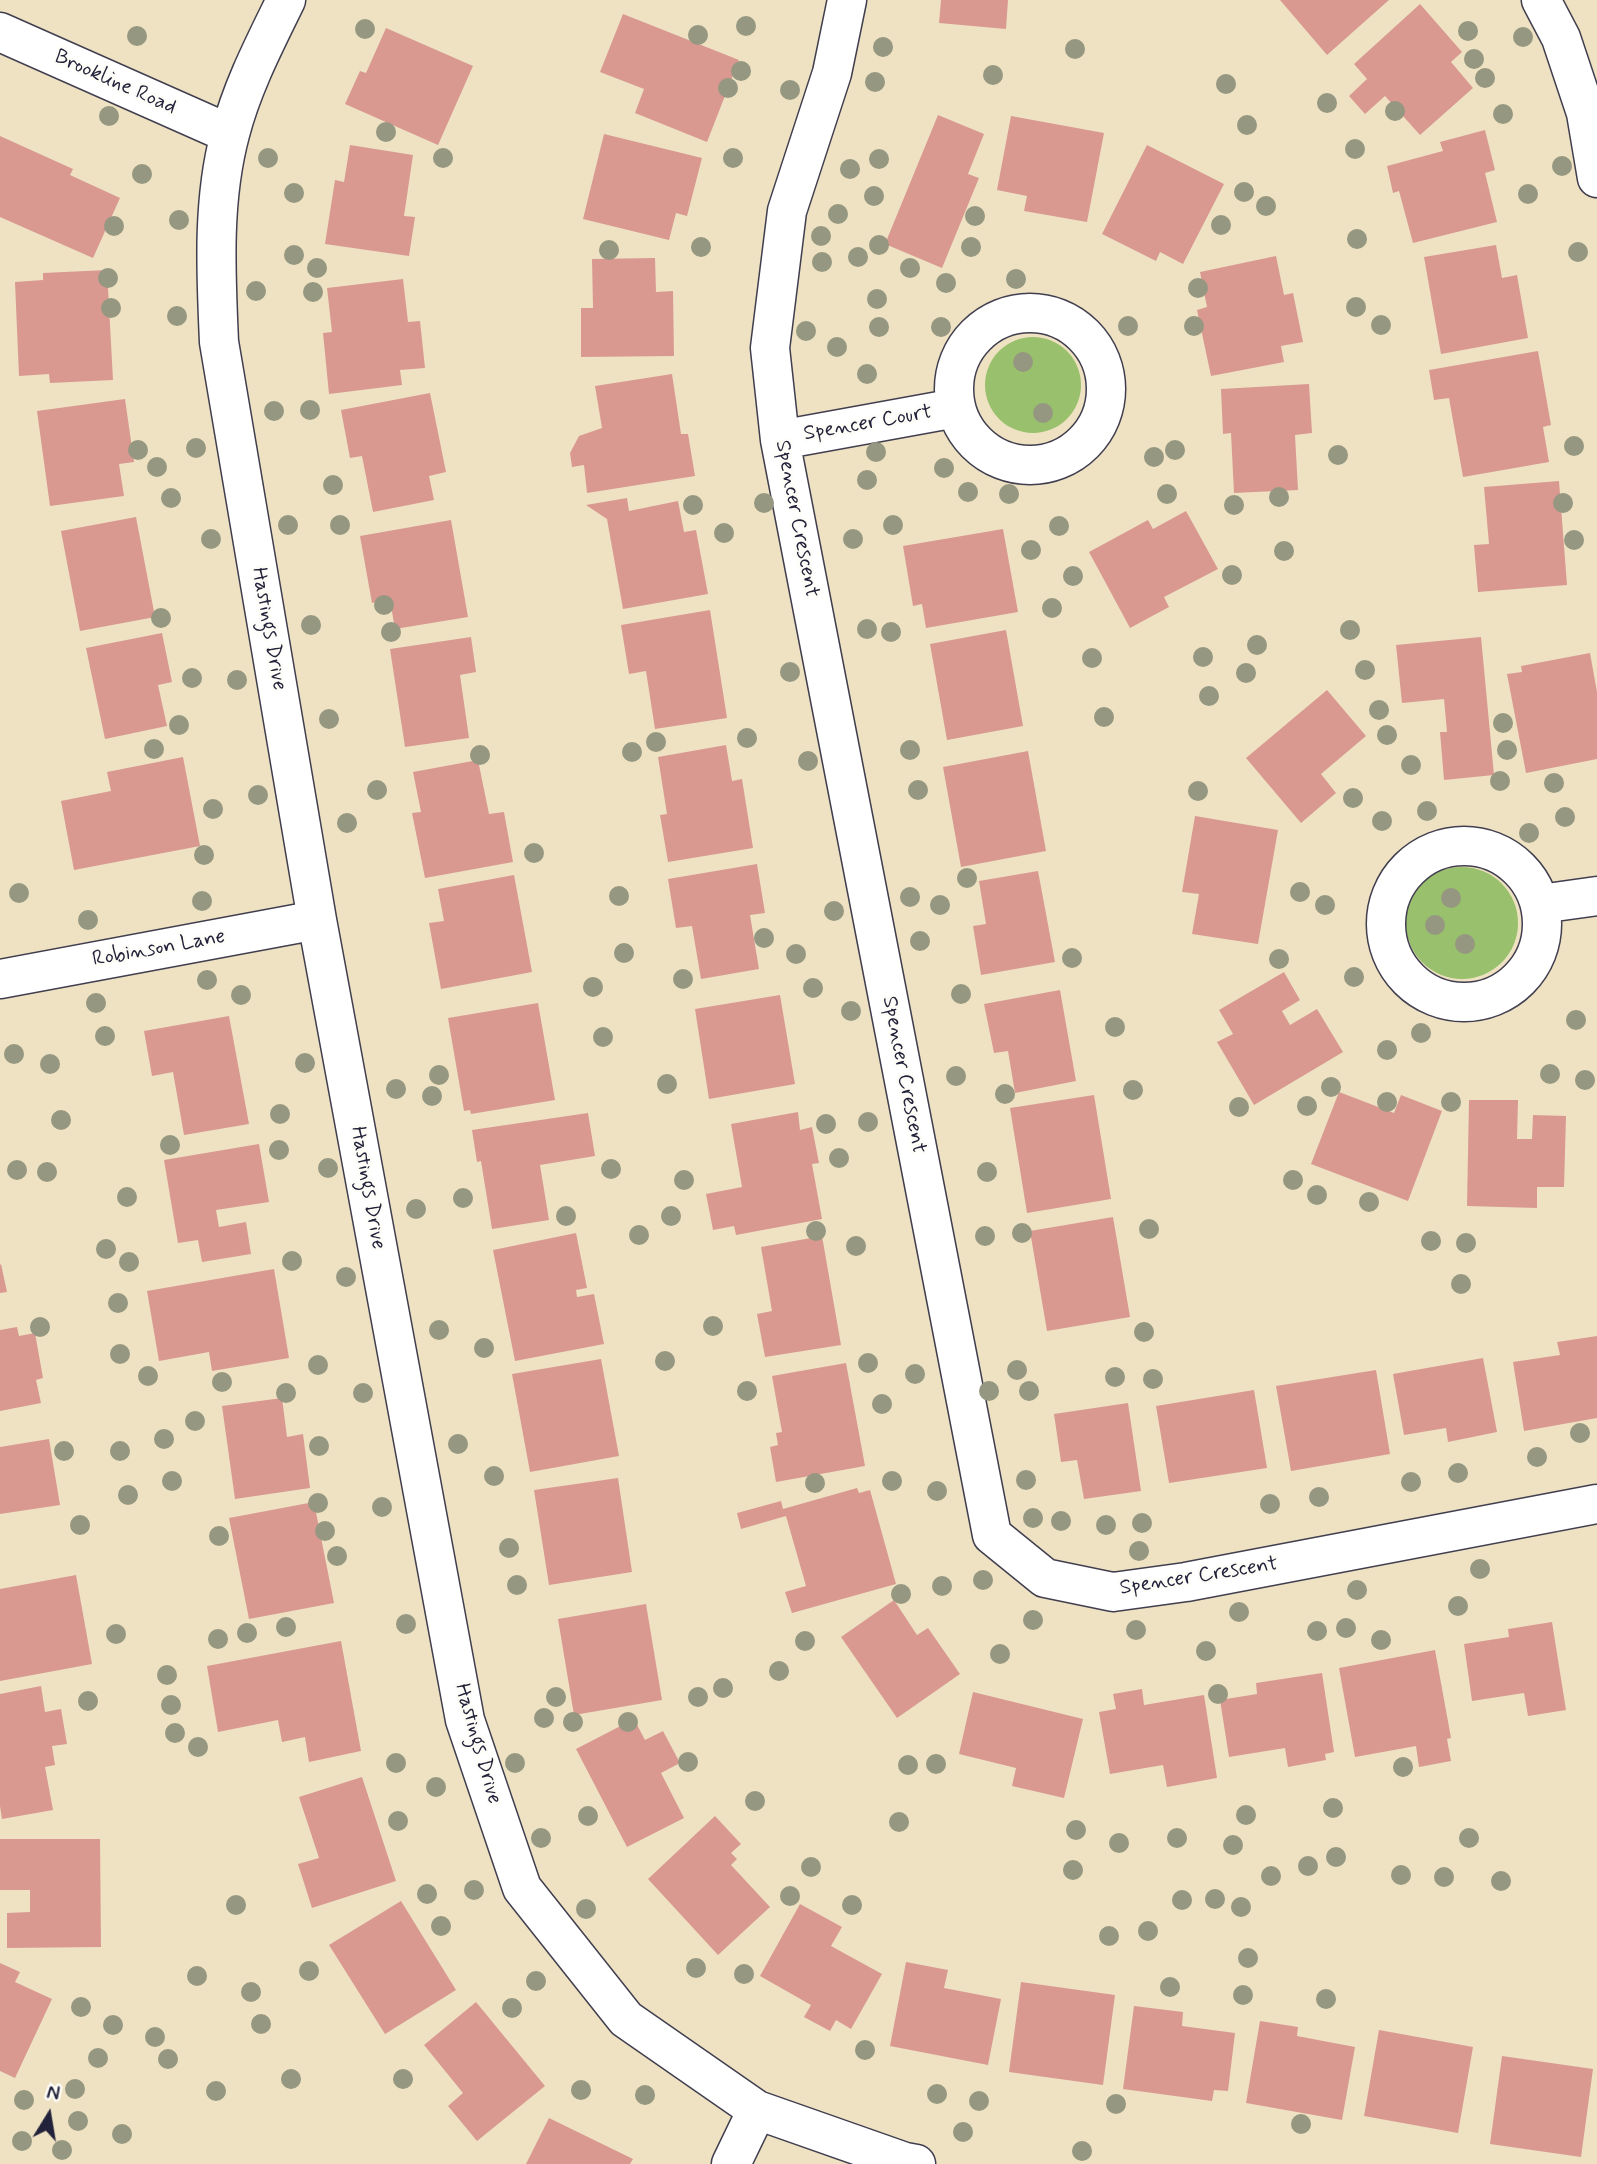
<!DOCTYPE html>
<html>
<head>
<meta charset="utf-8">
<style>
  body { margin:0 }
  #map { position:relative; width:1597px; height:2164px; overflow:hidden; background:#eee2c2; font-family:Mynerve,sans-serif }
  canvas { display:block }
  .north { position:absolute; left:14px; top:2080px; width:70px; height:70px; -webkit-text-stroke:5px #fdfcf7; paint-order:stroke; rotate:11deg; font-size:19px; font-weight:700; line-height:28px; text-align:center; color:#22223b }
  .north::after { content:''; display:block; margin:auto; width:24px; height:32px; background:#22223b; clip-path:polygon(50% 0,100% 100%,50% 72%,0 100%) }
</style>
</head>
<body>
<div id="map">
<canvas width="1597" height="2164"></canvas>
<div class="north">N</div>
</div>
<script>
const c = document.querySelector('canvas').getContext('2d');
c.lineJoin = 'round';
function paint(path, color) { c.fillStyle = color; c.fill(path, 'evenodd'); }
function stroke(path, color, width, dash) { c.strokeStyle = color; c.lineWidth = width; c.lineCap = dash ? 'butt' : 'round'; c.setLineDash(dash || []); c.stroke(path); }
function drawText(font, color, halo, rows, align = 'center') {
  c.font = font + ' Mynerve,sans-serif'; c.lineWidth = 5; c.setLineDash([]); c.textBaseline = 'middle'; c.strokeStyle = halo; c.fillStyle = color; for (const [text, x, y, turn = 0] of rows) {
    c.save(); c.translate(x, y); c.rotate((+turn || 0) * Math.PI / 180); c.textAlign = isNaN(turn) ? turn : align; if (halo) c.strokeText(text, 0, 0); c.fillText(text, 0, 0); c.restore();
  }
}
const green = new Path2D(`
  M985 385a48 48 0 1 1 96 0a48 48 0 1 1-96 0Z
  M1406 923a56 56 0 1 1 112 0a56 56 0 1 1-112 0Z`);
const building = new Path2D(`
  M941 0H1008L1006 29 939 23Z
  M1280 0H1389L1327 55Z
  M1420 4 1462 52 1451 62 1473 88 1420 135 1385 96 1365 114 1349 96 1367 79 1354 64Z
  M623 14 739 60 707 142 635 113 644 89 600 72Z
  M386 28 473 66 438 145 345 104 360 71 366 73Z
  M938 115 984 134 968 174 979 178 942 268 885 244Z
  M1011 116 1104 133 1087 222 1024 211 1027 196 997 190Z
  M1485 130 1495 170 1485 173 1497 222 1413 243 1399 191 1393 193 1387 166 1443 151 1440 142Z
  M604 134 702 158 687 216 676 213 669 240 583 219Z
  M0 136 73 169 70 175 120 198 93 258 0 217Z
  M350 145 413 155 404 216 415 217 409 256 325 244 335 180 344 182Z
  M1147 145 1224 184 1183 264 1160 252 1156 261 1102 234Z
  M1496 245 1502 278 1517 275 1528 338 1441 354 1424 257Z
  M1276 256 1284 295 1293 293 1303 342 1281 346 1284 362 1211 376 1197 310 1207 307 1200 272Z
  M655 258 656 292 673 291 674 356 581 357V308H593L592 259Z
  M107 270 113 380 50 383 49 374 19 376 15 282 43 280V273Z
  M403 279 408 322 420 321 425 368 400 370 402 385 329 394 323 333 332 332 327 288Z
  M1538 351 1551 425 1543 427 1549 462 1463 477 1449 398 1434 400 1429 370Z
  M672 374 681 434H688L695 476 587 493 584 465 572 467 570 453 579 436 602 428 595 386Z
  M1309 384 1312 433 1295 435 1298 490 1234 493 1231 433 1223 434 1221 389Z
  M430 393 446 472 429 476 434 500 373 512 362 456 350 458 341 410Z
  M125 399 134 462 119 464 124 496 50 506 37 411Z
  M1559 481 1567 585 1478 592 1474 545 1489 544 1484 487Z
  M627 498 629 511 678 501 684 532 696 530 708 594 623 609 607 519 586 505Z
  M1186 511 1218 569 1164 597 1169 607 1130 628 1089 552 1148 520 1153 529Z
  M136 517 155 617 80 631 61 531Z
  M451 520 468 617 395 629 390 600 372 603 360 536Z
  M1003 529 1018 612 926 628 922 604 913 606 903 546Z
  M710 610 727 718 655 729 646 671 629 674 621 625Z
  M1006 630 1023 726 947 740 930 644Z
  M162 633 172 682 158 685 167 726 105 739 86 648Z
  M471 637 476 672 460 675 469 738 405 747 390 649Z
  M1481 637 1494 775 1444 780 1440 732H1447L1444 699 1402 703 1396 645Z
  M1590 653 1597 692V759L1526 773 1507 674 1522 672 1521 666Z
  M1327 690 1366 736 1321 774 1336 793 1301 823 1246 758Z
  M726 745 732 781 742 779 753 848 668 862 660 815 667 814 658 757Z
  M1028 751 1046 851 961 867 943 767Z
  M183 757 200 846 74 870 61 801 111 791 107 772Z
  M478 760 489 814 504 812 513 862 425 878 412 813 421 812 413 772Z
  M1195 816 1278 830 1258 944 1192 934 1199 894 1182 892Z
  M757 864 765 913 750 915 759 969 701 979 692 926 676 928 668 879Z
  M1038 871 1055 962 981 975 973 926 986 924 979 881Z
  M514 875 532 972 441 989 429 923 444 921 438 889Z
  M1284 972 1300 1000 1282 1011 1290 1025 1317 1009 1343 1052 1254 1105 1217 1042 1233 1034 1219 1010Z
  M1060 990 1076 1081 1015 1093 1008 1051 994 1053 984 1004Z
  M780 995 795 1084 709 1099 695 1009Z
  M538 1003 555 1100 471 1114 470 1110 464 1111 448 1018Z
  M229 1016 249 1124 184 1135 173 1072 152 1076 144 1031Z
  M1339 1092 1394 1113 1401 1095 1442 1111 1408 1201 1311 1164Z
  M1094 1095 1111 1199 1027 1213 1010 1108Z
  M1469 1100H1518L1517 1139H1532L1533 1115 1566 1116 1564 1187H1537V1208L1467 1206Z
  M798 1112 800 1130 812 1127 819 1163 812 1164 822 1219 736 1235 734 1226 713 1230 706 1194 742 1187 731 1124Z
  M588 1113 595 1156 540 1165 549 1220 492 1229 481 1161 477 1162 472 1130Z
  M259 1144 269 1202 216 1210 219 1227 246 1222 251 1254 202 1262 198 1240 178 1243 164 1160Z
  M1113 1217 1130 1317 1047 1331 1030 1231Z
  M576 1233 587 1288 576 1290 577 1297 594 1294 604 1344 515 1361 493 1250Z
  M822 1236 841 1345 765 1357 757 1314 772 1311 761 1247Z
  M1 1264 7 1292 0 1293V1265Z
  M274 1269 289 1358 212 1371 209 1352 159 1361 147 1291Z
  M17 1327 19 1336 35 1333 43 1378 36 1380 41 1403 0 1411V1330Z
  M1597 1336V1418L1524 1431 1513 1362 1560 1355 1557 1342Z
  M1483 1358 1497 1432 1448 1442 1446 1428 1404 1435 1393 1374Z
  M601 1359 619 1456 530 1472 512 1374Z
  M846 1363 865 1466 776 1482 770 1447 778 1445 776 1433 782 1432 772 1376Z
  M1376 1370 1390 1454 1291 1471 1276 1386Z
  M1254 1390 1267 1468 1169 1483 1156 1406Z
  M282 1398 287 1437 303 1434 310 1488 235 1499 222 1406Z
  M1128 1403 1141 1491 1084 1499 1077 1460 1061 1462 1054 1414Z
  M49 1439 60 1505 0 1514V1447Z
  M618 1478 632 1572 549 1585 534 1490Z
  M857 1488 859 1493 870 1490 896 1584 792 1613 785 1592 806 1586 786 1516 741 1529 737 1513 781 1501 783 1509Z
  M314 1502 334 1603 249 1619 229 1518Z
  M76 1575 92 1664 0 1681V1589Z
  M894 1600 917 1635 928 1628 960 1674 897 1718 841 1637Z
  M646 1604 662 1700 574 1715 558 1619Z
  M1552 1622 1566 1710 1528 1716 1524 1693 1472 1701 1464 1644 1509 1637 1508 1629Z
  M341 1641 361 1751 309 1762 305 1737 282 1742 278 1720 218 1732 207 1666Z
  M1435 1650 1451 1738 1447 1739 1451 1761 1419 1767 1416 1746 1355 1757 1339 1668Z
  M1322 1673 1334 1752 1325 1754 1326 1760 1288 1767 1285 1748 1229 1757 1220 1700 1257 1694 1256 1683Z
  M41 1686 45 1712 61 1709 67 1744 52 1746 55 1765 45 1767 53 1810 2 1819 0 1806V1694Z
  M1142 1689 1144 1705 1204 1695 1217 1778 1167 1787 1163 1765 1110 1774 1099 1712 1116 1709 1113 1694Z
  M973 1692 1083 1719 1064 1798 1012 1786 1016 1768 959 1754Z
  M634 1719 645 1740 663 1731 680 1763 661 1773 684 1818 627 1847 576 1749Z
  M362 1777 396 1881 312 1908 298 1864 319 1858 299 1797Z
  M715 1816 741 1844 731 1853 737 1859 731 1865 770 1907 718 1955 648 1879Z
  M0 1839H100L101 1947 7 1948V1913L30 1912V1890H0Z
  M401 1901 456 1990 385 2034 329 1945Z
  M800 1904 842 1927 831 1946 882 1974 851 2029 836 2020 830 2031 804 2017 811 2005 760 1976Z
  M906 1962 948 1970 944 1988 1001 1999 988 2065 890 2046Z
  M0 1963 20 1972 15 1982 52 1999 15 2078 0 2071Z
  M1021 1982 1115 1995 1103 2085 1009 2072Z
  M476 2002 545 2086 477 2141 448 2106 463 2093 424 2045Z
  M1134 2006 1183 2012 1182 2026 1235 2033 1228 2091 1214 2090 1212 2101 1123 2089Z
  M1260 2021 1298 2027 1297 2036 1355 2047 1342 2120 1246 2103Z
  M1379 2030 1473 2047 1458 2133 1364 2116Z
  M1502 2056 1593 2069 1581 2157 1490 2144Z
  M549 2118 633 2159 630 2164H526Z`);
const minor = new Path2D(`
  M286 0C265 43 242 87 230 134 212 201 216 273 219 342L317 920 465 1720 522 1888 626 2019 757 2110 905 2162 916 2164
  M847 0 832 73 787 211 770 348 780 440 992 1535 1045 1578 1113 1592 1186 1582 1597 1504
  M1541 0 1561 38 1586 113 1597 178
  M0 32 230 134
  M954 389a76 76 0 1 1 152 0a76 76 0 1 1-152 0Z
  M780 440 956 408
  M1386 924a78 78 0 1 1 156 0a78 78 0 1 1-156 0Z
  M1540 904 1597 896
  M0 979 317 920
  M731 2164 757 2110`);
const trees = [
  [746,26],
  [365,29],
  [1468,31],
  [698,35],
  [137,36],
  [1523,37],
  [883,47],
  [1075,49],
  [1474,59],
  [741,71],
  [993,75],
  [1485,78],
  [875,82],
  [1226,84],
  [728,88],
  [790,90],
  [1327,103],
  [1395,111],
  [1503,114],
  [109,116],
  [1247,125],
  [386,132],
  [1355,149],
  [268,158],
  [443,158],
  [733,158],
  [879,159],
  [1562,166],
  [850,169],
  [142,174],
  [1244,192],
  [294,193],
  [1528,194],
  [874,196],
  [1266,206],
  [838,214],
  [975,216],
  [179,220],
  [1221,225],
  [114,226],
  [821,236],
  [1357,239],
  [879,245],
  [701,247],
  [971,247],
  [609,250],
  [1578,252],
  [294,255],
  [858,257],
  [822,262],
  [317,268],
  [910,268],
  [108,278],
  [1016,279],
  [946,283],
  [1198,288],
  [256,291],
  [313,292],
  [877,299],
  [1356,307],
  [111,308],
  [177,316],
  [1381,325],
  [1128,326],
  [1194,326],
  [879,327],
  [941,327],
  [806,331],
  [837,347],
  [1023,362],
  [867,374],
  [310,410],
  [274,411],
  [1043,413],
  [1574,446],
  [196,448],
  [138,450],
  [1175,450],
  [876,452],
  [1338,455],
  [1154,457],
  [157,467],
  [944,468],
  [867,480],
  [333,485],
  [968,492],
  [1009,494],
  [1167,494],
  [1279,497],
  [171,498],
  [764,503],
  [1563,503],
  [693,505],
  [1234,505],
  [288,525],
  [340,525],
  [893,525],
  [1059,526],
  [724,533],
  [211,539],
  [853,539],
  [1574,540],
  [1031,550],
  [1284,551],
  [1232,575],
  [1073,576],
  [384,605],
  [1052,608],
  [161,618],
  [311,625],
  [867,629],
  [1350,630],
  [391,632],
  [891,632],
  [1257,645],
  [1203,657],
  [1092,658],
  [1365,670],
  [790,672],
  [1246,673],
  [192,678],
  [237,680],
  [1209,696],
  [1379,710],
  [1104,717],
  [329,719],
  [1503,723],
  [179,725],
  [1387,735],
  [747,738],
  [656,742],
  [154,749],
  [910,750],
  [1507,750],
  [632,752],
  [480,755],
  [808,761],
  [1411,765],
  [1500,781],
  [1554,783],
  [377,790],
  [918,790],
  [1198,791],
  [258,795],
  [1353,798],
  [213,809],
  [1427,811],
  [1565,817],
  [1382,821],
  [347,823],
  [1529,833],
  [534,853],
  [204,855],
  [967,878],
  [1300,892],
  [19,893],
  [619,896],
  [910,897],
  [1451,898],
  [202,901],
  [940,905],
  [1325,905],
  [834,911],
  [88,920],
  [1435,925],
  [764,938],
  [920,941],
  [1465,944],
  [624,953],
  [796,954],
  [1072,958],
  [1279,959],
  [1354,977],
  [683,979],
  [207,980],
  [593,987],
  [813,988],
  [961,994],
  [241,995],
  [96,1003],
  [851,1011],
  [1576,1020],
  [1115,1027],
  [1421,1033],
  [105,1036],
  [603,1037],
  [1387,1050],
  [14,1054],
  [305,1063],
  [50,1064],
  [1550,1074],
  [439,1075],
  [956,1076],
  [1585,1080],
  [667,1084],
  [1331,1087],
  [396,1089],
  [1133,1090],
  [1005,1094],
  [432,1096],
  [1387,1102],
  [1451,1102],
  [1307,1106],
  [1239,1107],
  [280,1114],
  [61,1120],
  [868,1122],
  [826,1124],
  [170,1145],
  [279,1150],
  [839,1158],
  [328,1168],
  [611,1169],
  [17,1170],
  [47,1172],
  [987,1172],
  [684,1180],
  [1293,1180],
  [1317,1195],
  [127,1197],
  [463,1198],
  [1369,1202],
  [416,1209],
  [566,1216],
  [671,1216],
  [1149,1229],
  [816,1231],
  [1022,1233],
  [639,1235],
  [985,1236],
  [1431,1241],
  [1466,1243],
  [856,1246],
  [106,1249],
  [292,1261],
  [129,1262],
  [346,1277],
  [1461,1284],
  [118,1303],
  [713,1326],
  [40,1327],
  [439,1330],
  [1144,1332],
  [484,1348],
  [120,1354],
  [665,1361],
  [868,1363],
  [318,1365],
  [1017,1370],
  [915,1374],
  [148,1376],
  [1115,1377],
  [1153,1379],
  [222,1382],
  [747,1391],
  [989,1391],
  [1029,1391],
  [286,1393],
  [363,1393],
  [882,1404],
  [195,1421],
  [1580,1433],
  [164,1439],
  [458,1444],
  [319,1446],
  [64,1451],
  [120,1451],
  [1537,1457],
  [1458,1473],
  [494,1476],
  [1026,1480],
  [172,1481],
  [892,1481],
  [1411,1482],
  [815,1483],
  [937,1491],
  [128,1495],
  [1319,1497],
  [318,1503],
  [1270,1504],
  [382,1507],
  [1033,1518],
  [1061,1521],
  [1142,1523],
  [80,1525],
  [1106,1525],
  [325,1531],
  [219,1536],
  [509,1548],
  [1139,1551],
  [337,1556],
  [1480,1569],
  [983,1580],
  [517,1585],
  [942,1586],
  [1357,1590],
  [901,1594],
  [1458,1606],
  [1239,1612],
  [1033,1620],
  [406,1624],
  [286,1627],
  [1346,1628],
  [1136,1630],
  [1317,1631],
  [247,1633],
  [116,1634],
  [218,1639],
  [1381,1640],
  [805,1641],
  [1206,1651],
  [1000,1654],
  [779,1671],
  [167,1675],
  [723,1688],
  [1218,1694],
  [556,1697],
  [698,1697],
  [88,1701],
  [171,1705],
  [544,1718],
  [573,1722],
  [628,1722],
  [175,1733],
  [198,1747],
  [688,1762],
  [396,1763],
  [515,1763],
  [936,1764],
  [908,1765],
  [1403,1767],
  [436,1787],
  [755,1801],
  [1333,1808],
  [1246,1815],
  [588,1816],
  [398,1821],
  [899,1822],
  [1076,1830],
  [541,1838],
  [1177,1838],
  [1469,1838],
  [1119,1843],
  [1233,1845],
  [1336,1857],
  [1308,1866],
  [811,1867],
  [1073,1870],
  [1401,1875],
  [1271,1876],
  [1444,1877],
  [1501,1881],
  [474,1890],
  [427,1894],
  [790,1896],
  [1215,1899],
  [1182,1900],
  [236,1905],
  [852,1905],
  [1241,1907],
  [586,1909],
  [441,1926],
  [1148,1931],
  [1109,1936],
  [1248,1958],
  [696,1968],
  [309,1971],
  [744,1974],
  [197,1976],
  [536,1981],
  [1170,1987],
  [251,1992],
  [1243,1995],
  [1326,1999],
  [81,2007],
  [512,2008],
  [261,2024],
  [113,2025],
  [155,2037],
  [865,2050],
  [98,2058],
  [168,2059],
  [291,2079],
  [403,2079],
  [75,2089],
  [581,2090],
  [216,2091],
  [937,2094],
  [645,2095],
  [24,2100],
  [979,2101],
  [1116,2104],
  [78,2121],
  [1301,2124],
  [963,2132],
  [122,2134],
  [22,2141],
  [62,2150],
  [1082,2151]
];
const streetNames = [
  ["Brookline Road",115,83,24],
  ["Spencer Court",868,424,-10],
  ["Spencer Crescent",796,519,79],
  ["Hastings Drive",268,629,80],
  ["Robinson Lane",159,949,-10],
  ["Spencer Crescent",903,1075,79],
  ["Hastings Drive",367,1188,80],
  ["Spencer Crescent",1199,1577,-9],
  ["Hastings Drive",477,1744,74]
];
paint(green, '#99c06c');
paint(building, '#d99991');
stroke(minor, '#413f4f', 41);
stroke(minor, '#fff', 38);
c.fillStyle = '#959781';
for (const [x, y] of trees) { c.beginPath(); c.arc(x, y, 10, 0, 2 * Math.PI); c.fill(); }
drawText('21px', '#22223b', '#fdfcf7', streetNames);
</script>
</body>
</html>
